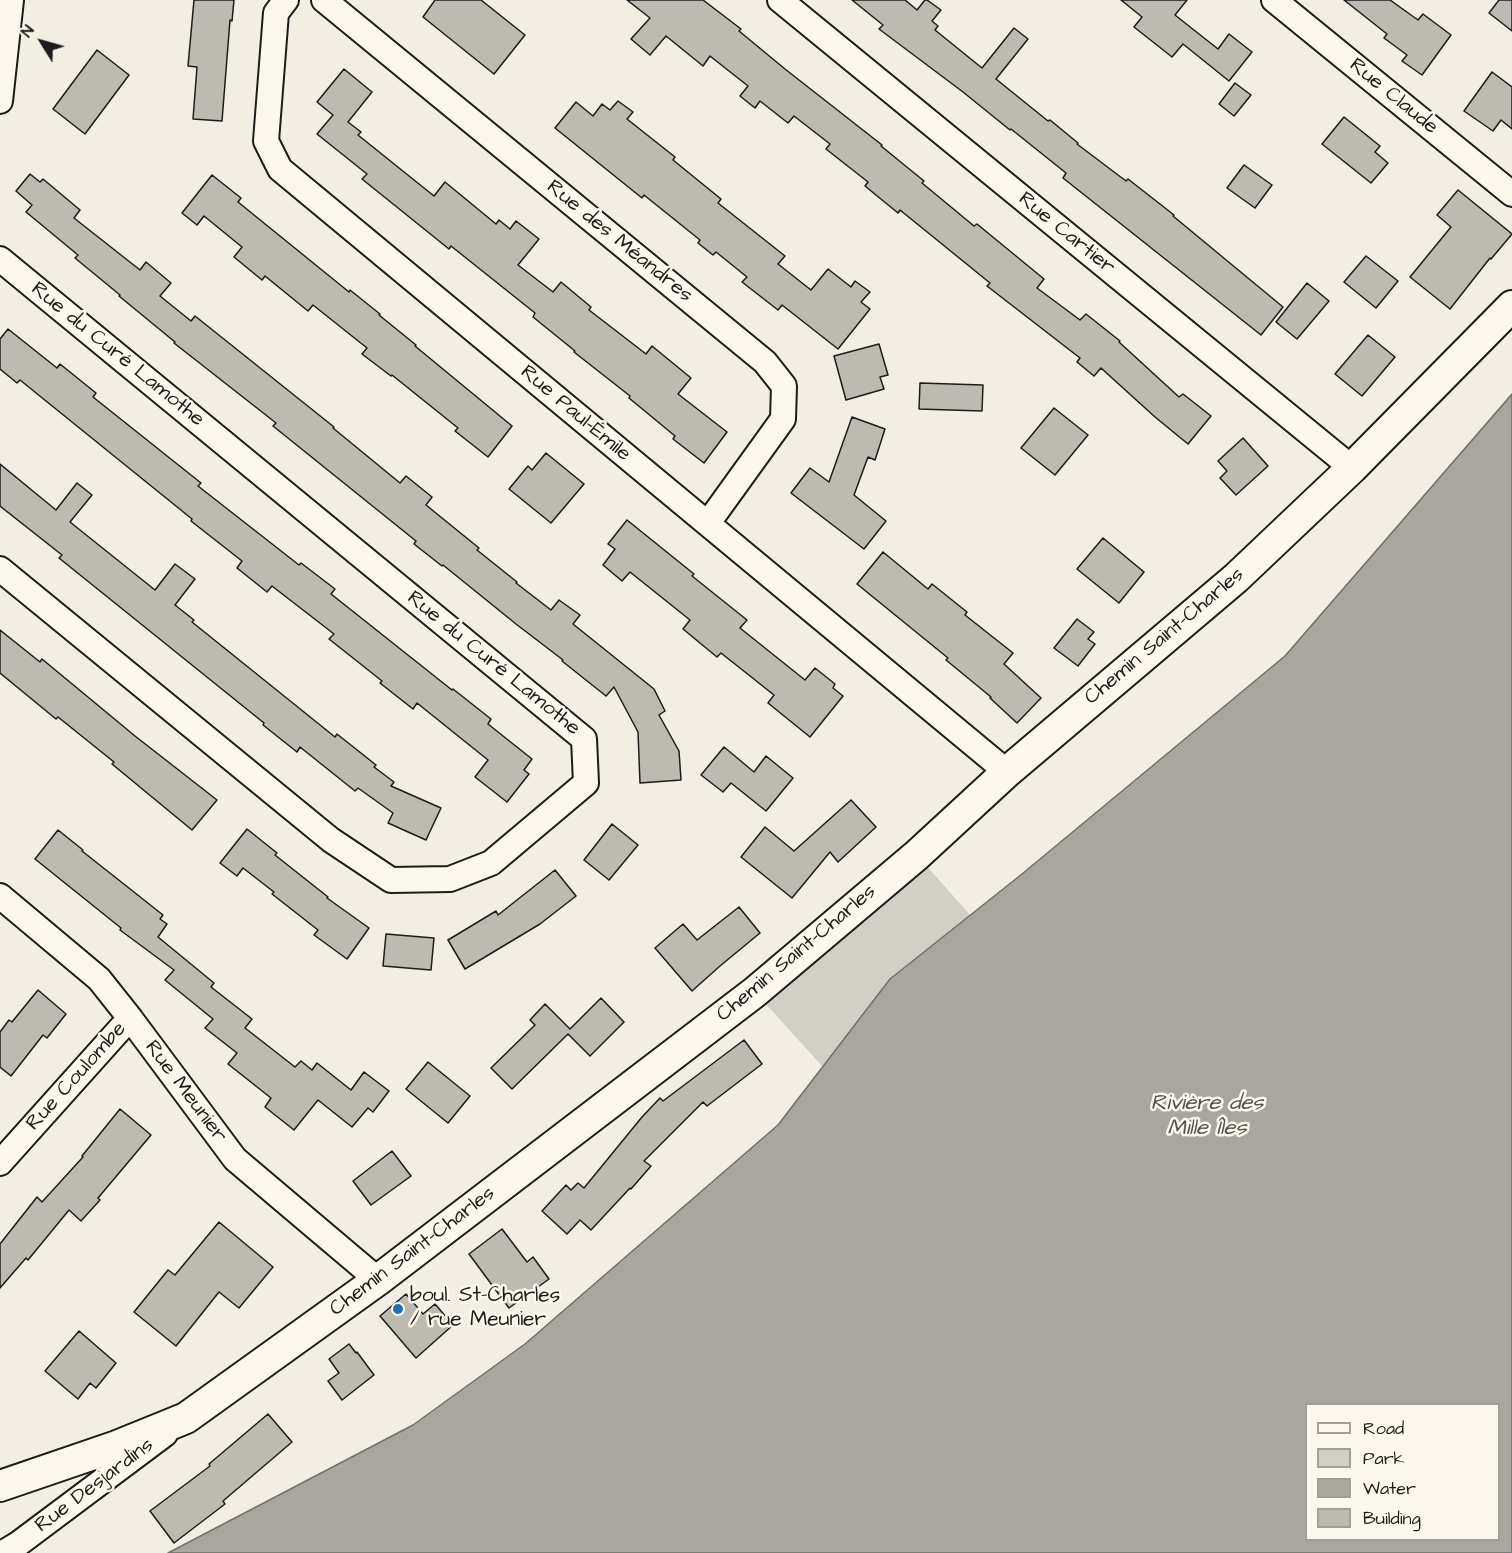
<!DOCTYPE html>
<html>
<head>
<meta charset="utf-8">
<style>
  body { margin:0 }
  #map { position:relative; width:1512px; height:1553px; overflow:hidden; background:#f2eee4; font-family:"Architects Daughter",sans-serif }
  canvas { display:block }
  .legend { position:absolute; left:1305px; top:1403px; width:195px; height:138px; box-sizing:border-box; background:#fbf7ec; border:2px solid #a29f99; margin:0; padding:8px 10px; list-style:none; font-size:18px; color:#1c1c1c }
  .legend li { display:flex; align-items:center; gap:12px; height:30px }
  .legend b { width:30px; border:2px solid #a29f99 }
  .north { position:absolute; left:12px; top:12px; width:60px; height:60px; -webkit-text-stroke:4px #fbf7ec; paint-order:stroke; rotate:307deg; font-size:16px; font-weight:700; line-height:24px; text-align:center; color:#1c1c1c }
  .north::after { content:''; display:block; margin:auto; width:21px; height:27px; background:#1c1c1c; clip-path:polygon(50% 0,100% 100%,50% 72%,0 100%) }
</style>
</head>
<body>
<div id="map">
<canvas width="1512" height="1553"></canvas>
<ul class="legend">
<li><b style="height:8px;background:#fbf7ec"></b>Road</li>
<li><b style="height:16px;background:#d2cfc6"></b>Park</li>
<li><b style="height:16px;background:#a9a6a0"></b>Water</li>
<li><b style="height:16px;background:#bdbab1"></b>Building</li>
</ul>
<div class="north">N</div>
</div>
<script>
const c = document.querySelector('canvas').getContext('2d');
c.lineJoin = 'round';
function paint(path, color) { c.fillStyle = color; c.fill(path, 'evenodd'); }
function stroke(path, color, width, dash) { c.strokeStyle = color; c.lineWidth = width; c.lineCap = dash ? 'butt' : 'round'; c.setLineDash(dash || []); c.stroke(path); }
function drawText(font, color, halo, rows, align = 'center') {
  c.font = font + ' "Architects Daughter",sans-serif'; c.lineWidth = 5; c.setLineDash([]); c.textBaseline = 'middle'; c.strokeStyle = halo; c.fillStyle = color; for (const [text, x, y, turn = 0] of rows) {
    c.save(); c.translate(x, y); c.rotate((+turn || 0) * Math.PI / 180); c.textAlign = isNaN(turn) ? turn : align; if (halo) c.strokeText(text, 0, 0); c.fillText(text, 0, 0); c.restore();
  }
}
const green = new Path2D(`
  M917 855 970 915 890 979 822 1066 755 992Z`);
const water = new Path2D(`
  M1512 394V1553H168L413 1425 525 1344 778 1125 890 979 1022 874 1285 656ZM1306 1404H1498V1540H1306Z`);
const building = new Path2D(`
  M194 0H234L232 21 230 20 222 121 193 119 197 67 188 66Z
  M435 0H481L525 35 494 74 423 17Z
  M627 0H703L741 29 739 31 785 69 882 145 881 146 924 181 922 183 974 226 977 224 1044 279 1037 288 1080 320 1086 314 1120 341 1119 342 1179 397 1183 394 1211 416 1188 444 1155 417 1101 368 1094 376 1077 362 1080 358 987 286 990 283 900 210 898 213 865 186 868 182 826 149 830 144 794 116 788 123 760 101 755 108 740 96 748 86 710 56 703 66 666 36 650 55 631 39 650 18Z
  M852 0H905L917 10 925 0H927L941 10 932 21 938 26 935 30 982 68 1014 28 1028 39 996 79 1048 121 1050 120 1078 143 1077 144 1126 181 1128 179 1174 215 1173 216 1283 307 1261 335 1063 178 1066 173 1011 129 1010 130 963 92 879 29 883 25Z
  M1121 0H1187L1175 15 1218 49 1229 34 1252 52 1229 81 1183 44 1172 57 1134 27 1142 17Z
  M1344 0H1390L1418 20 1423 14 1451 35 1422 75 1402 61 1407 55 1384 38 1387 34Z
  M1499 0H1512V31L1489 13Z
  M97 50 129 75 85 134 53 109Z
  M344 69 372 92 348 122 361 132 358 135 434 196 445 182 496 224 499 220 510 229 516 221 539 239 518 265 553 292 561 282 591 307 589 310 646 354 652 346 691 378 678 394 727 432 704 463 673 439 675 436 629 398 630 396 574 352 575 351 533 317 535 313 451 246 449 249 362 179 367 174 317 134 333 115 317 102Z
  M1492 72 1512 87V129L1501 120 1493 131 1464 111Z
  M1235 83 1251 95 1234 116 1219 104Z
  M618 101 633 112 627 119 675 157 673 160 721 199 718 203 785 256 778 264 811 290 828 269 851 287 855 281 870 292 861 302 870 309 838 349 782 305 778 310 742 282 747 277 716 252 713 255 698 243 700 240 644 195 642 198 555 128 576 102 593 116 602 104 610 110Z
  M1344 117 1380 146 1375 152 1388 163 1371 183 1322 144Z
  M1244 165 1272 185 1255 208 1227 188Z
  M30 174 40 182 43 179 80 210 74 218 140 270 146 262 171 283 160 296 191 321 195 316 334 427 333 428 400 483 406 476 432 497 426 505 479 548 477 550 517 582 516 583 551 610 559 600 580 615 573 624 654 689 665 711 659 715 679 751 681 780 640 783 638 732 614 687 606 696 562 661 563 660 516 624 443 565 442 566 414 544 416 541 273 426 276 423 174 343 175 342 119 296 120 295 75 258 78 255 26 212 32 205 16 191Z
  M212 175 241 198 238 202 349 292 350 290 380 314 379 315 416 345 415 346 512 426 488 457 455 431 458 428 392 375 391 376 362 354 367 348 313 305 308 311 265 276 262 280 234 257 242 247 204 216 197 225 182 213Z
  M1458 190 1512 234 1491 259 1490 258 1450 309 1410 277 1451 227 1437 215Z
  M1366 256 1398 281 1376 308 1344 282Z
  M1307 283 1329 301 1297 339 1276 322Z
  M8 329 57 368 60 364 96 393 93 397 201 483 198 486 299 565 301 563 335 589 331 594 452 690 453 689 491 719 488 724 532 759 524 770 529 774 507 802 475 777 488 760 417 703 413 709 380 683 382 681 329 639 334 634 272 586 267 592 237 568 242 561 191 521 192 519 20 380 17 383 0 369V339Z
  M1368 335 1395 357 1362 396 1335 374Z
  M879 344 888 375 880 377 884 389 846 400 834 356Z
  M920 383 983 385 982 411 919 409Z
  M1054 408 1088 435 1055 475 1021 448Z
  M852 417 885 429 875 460 868 457 854 495 886 521 864 549 791 493 810 468 829 482Z
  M1243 438 1268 466 1236 495 1220 478 1227 471 1218 461Z
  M546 453 584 484 551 523 509 489 528 466 532 470Z
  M0 464 56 510 77 483 92 495 70 522 155 590 175 564 195 579 175 605 194 620 192 622 335 737 337 734 376 765 374 767 394 782 391 786 441 808 426 840 388 823 393 813 358 788 355 791 300 747 297 752 263 725 264 723 59 558 62 555 0 506Z
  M627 520 694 574 692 576 747 620 740 628 805 680 815 668 835 684 833 688 843 696 810 737 768 703 774 695 721 653 717 657 683 629 690 620 630 572 622 581 603 565 615 549 608 544Z
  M1103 538 1144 572 1119 603 1077 569Z
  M883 552 928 589 932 584 967 612 965 615 1013 653 1004 664 1041 698 1017 723 990 698 991 697 946 660 948 658 857 584Z
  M1077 619 1094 632 1088 639 1095 644 1078 666 1054 648Z
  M0 630 40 662 42 659 135 736 217 800 192 830 112 764 114 762 58 717 56 719 0 673Z
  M724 747 754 772 766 756 793 778 766 811 731 783 723 792 701 775Z
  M851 800 876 827 838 862 830 852 792 898 741 857 765 827 794 851Z
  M612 824 638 845 609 880 584 860Z
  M247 829 277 853 275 855 328 897 327 898 369 928 347 959 314 935 318 930 272 894 274 892 243 868 237 876 220 863Z
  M58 830 83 850 82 851 163 915 160 919 167 924 158 937 214 983 211 987 252 1019 245 1028 295 1067 301 1061 312 1070 317 1063 351 1090 364 1072 389 1091 373 1112 368 1108 352 1127 318 1100 294 1130 265 1107 271 1098 228 1064 237 1053 205 1028 213 1019 165 980 174 970 120 930 121 928 35 859Z
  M555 870 576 896 540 924 465 969 448 940 496 911 498 915Z
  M739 907 760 933 720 966 692 991 655 948 683 924 697 940Z
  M386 934 434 938 431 970 383 966Z
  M38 990 66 1014 47 1038 43 1035 11 1076 0 1067V1032L9 1020 12 1022Z
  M601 998 624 1022 590 1056 568 1034 512 1089 491 1068 535 1025 530 1020 545 1004 570 1029Z
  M744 1040 762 1064 707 1106 703 1102 644 1161 651 1166 631 1189 630 1188 591 1230 580 1220 567 1234 542 1211 566 1185 571 1190 578 1183 584 1188 642 1117 660 1098 663 1101Z
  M428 1062 470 1096 448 1123 406 1089Z
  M120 1109 151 1135 98 1198 100 1200 81 1221 69 1210 28 1260 26 1258 0 1288V1244L37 1197 42 1202 83 1157 82 1156Z
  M392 1151 411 1176 371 1205 353 1181Z
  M219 1222 273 1267 239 1308 219 1292 176 1346 134 1312 168 1270 175 1275Z
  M502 1229 527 1262 533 1257 549 1279 509 1308 469 1254Z
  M406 1294 423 1314 435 1304 453 1325 416 1358 380 1316Z
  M79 1331 116 1363 96 1388 90 1383 78 1399 45 1371Z
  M349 1344 356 1353 357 1352 374 1375 342 1400 328 1381 339 1373 329 1359Z
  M268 1414 292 1442 223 1501 225 1504 174 1543 150 1511 210 1466 209 1464Z`);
const minor = new Path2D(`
  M286 0 276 13 266 141 280 169 1007 772
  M324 0 765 362 784 386 783 419 708 523
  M780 0 1352 468
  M1274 0 1512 194
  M0 101 11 0
  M0 259 584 739 586 783 491 863 450 879 391 880 331 840 0 569
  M0 896 99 979 130 1018 235 1159 378 1280
  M0 1163 130 1018
  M3 1553 18 1544 165 1434`);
const major = new Path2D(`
  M0 1486 117 1446 186 1418 378 1280 755 992 917 855 1007 772 1236 578 1352 468 1512 306`);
const markers = [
  [398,1309,6,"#1f6fb2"]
];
const streetNames = [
  ["Rue Claude",1393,97,39],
  ["Rue Cartier",1066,234,39],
  ["Rue des Méandres",619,242,39],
  ["Rue du Curé Lamothe",117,355,39],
  ["Rue Paul-Émile",575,414,40],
  ["Chemin Saint-Charles",1165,637,-40],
  ["Rue du Curé Lamothe",493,664,39],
  ["Chemin Saint-Charles",797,954,-40],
  ["Rue Coulombe",77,1077,-48],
  ["Rue Meunier",185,1092,53],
  ["Chemin Saint-Charles",413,1252,-37],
  ["Rue Desjardins",95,1486,-37]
];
const poiNames = [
  ["boul. St-Charles",410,1297],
  ["/ rue Meunier",410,1321]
];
const waterNames = [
  ["Rivière des",1207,1104],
  ["Mille Îles",1207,1129]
];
paint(green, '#d2cfc6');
paint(water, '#a9a6a0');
stroke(water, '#716f6b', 1.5);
paint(building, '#bdbab1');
stroke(building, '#1c1c1c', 1.5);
stroke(minor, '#1c1c1c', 28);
stroke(major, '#1c1c1c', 34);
stroke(minor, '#fbf7ec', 24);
stroke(major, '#fbf7ec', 30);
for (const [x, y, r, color] of markers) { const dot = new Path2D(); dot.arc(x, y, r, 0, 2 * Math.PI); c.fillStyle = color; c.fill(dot); stroke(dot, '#fbf7ec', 2); }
drawText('21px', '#1c1c1c', '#fbf7ec', streetNames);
drawText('21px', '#1c1c1c', '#fbf7ec', poiNames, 'left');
drawText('italic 22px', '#545351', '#fbf7ec', waterNames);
</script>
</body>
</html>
